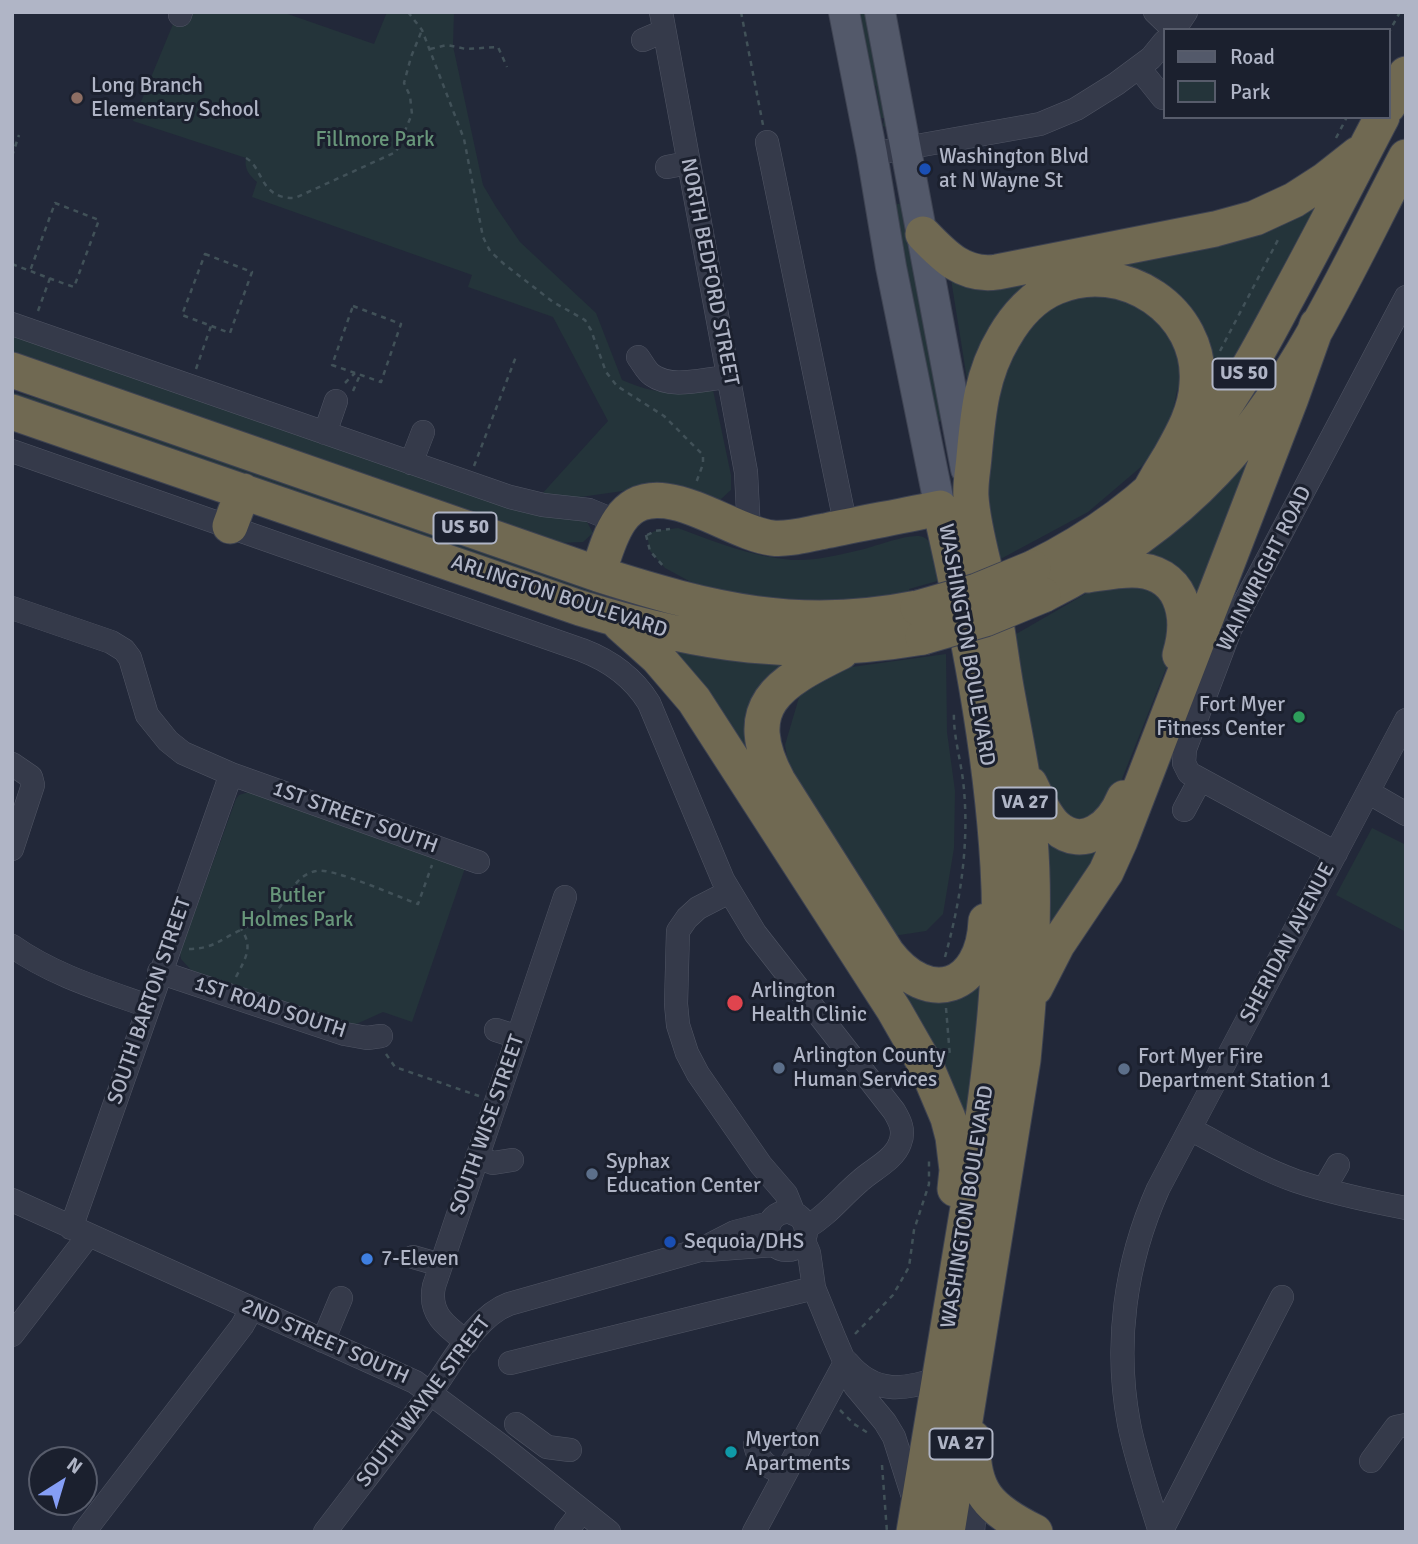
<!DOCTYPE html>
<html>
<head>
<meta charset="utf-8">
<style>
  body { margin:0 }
  #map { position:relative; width:1418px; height:1544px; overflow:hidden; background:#222839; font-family:Signika,sans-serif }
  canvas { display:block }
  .frame { position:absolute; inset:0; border:14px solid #b0b5c6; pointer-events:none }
  .legend { position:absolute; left:1163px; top:28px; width:228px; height:91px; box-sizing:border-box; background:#1b202e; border:2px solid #575c6b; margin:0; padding:9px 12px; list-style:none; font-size:21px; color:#b0b5c6 }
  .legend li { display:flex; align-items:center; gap:14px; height:35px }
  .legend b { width:35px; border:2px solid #575c6b }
  .north { position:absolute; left:28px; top:1446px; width:70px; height:70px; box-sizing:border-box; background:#1b202e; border:2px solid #575c6b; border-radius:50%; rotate:37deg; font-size:19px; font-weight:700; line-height:28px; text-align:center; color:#b0b5c6 }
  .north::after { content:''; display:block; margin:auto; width:24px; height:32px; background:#859ef6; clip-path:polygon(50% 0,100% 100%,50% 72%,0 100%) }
</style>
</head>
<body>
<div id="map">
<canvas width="1418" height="1544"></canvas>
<div class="frame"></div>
<ul class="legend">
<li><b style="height:9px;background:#53596a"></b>Road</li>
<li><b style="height:19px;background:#24343a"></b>Park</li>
</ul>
<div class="north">N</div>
</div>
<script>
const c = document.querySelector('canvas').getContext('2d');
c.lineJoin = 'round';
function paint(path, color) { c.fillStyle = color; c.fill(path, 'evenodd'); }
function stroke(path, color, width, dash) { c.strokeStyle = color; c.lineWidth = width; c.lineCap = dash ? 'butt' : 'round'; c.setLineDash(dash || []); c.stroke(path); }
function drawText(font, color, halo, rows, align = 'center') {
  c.font = font + ' Signika,sans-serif'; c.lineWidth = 6; c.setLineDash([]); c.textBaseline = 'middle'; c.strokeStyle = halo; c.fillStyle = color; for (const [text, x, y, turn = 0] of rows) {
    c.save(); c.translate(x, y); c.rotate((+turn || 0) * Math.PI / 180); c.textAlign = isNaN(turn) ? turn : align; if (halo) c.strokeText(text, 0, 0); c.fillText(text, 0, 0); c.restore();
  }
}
const green = new Path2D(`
  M178 12H282L374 44 387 12H454L453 46 483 185 496 207 520 242 596 313 622 380C659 396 675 393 713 390L731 475V490L721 499H711L683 487 649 483 623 491 566 499 540 496 608 421 553 317 468 287 472 275 252 197 257 182C249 175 244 169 246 158L133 121Z
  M854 12H871L888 128 883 126 884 118H881L876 87 866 67Z
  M1325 195 1223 382 1200 415 1207 363 1102 263 1272 230 1300 209Z
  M902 203 945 416 939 422 931 414 894 205Z
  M950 273 1046 274 991 334 967 379Z
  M1108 290 1152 307 1175 334 1186 389 1177 390 1170 427 1142 466 1088 512 995 562 984 444 990 380 1023 326 1057 298Z
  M12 330 585 518 593 533 583 542 558 543 12 358Z
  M12 392 79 410 696 619 676 625 12 402Z
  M1284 402 1193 618 1123 564Z
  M678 528C715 542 753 557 792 560 814 561 839 555 860 550 874 547 912 532 923 537 937 543 938 567 941 580L909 589 911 594 835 604 729 595 689 581 665 568 650 551 647 535 655 531Z
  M1106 582H1148L1176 606 1173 651 1110 809 1083 829 1045 797 1011 637Z
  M657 643 804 661 752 725 896 980 979 978 983 1010 970 1138Z
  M946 654 947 732 955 791 954 848 943 914 926 931 893 936 791 779 785 745 800 694 837 669Z
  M249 792 465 868 412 1022 383 1012 352 1026 191 970 181 959 180 953 236 799 239 795Z
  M1043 824 1118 828 1052 939Z
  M1372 828 1406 845V932L1336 895Z`);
const path = new Path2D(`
  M408 12 422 30 464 139 483 237 490 251 504 264 553 302 585 320 591 330 606 372 617 386 664 416 703 455V464L696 483
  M741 12 763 125
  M1388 34 1400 12
  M430 49 447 45 466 49 498 47 507 67
  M1336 138 1347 117
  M12 156 19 135
  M246 158C264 168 259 199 295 198L396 152 412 114 410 96 404 83 411 57 422 30
  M205 254 252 272 230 333 182 315Z
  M12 264C33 272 53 280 74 287L99 220 55 203 30 271
  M353 306 401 324 381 382 332 365Z
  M38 311 50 278
  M1220 351 1280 236
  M196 369 211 326
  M345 383 355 373
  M353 391 360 375
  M474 466 517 354
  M646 535 650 551 664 567
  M647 535 655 531 670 529
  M189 949C214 949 222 938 243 929 256 922 269 920 279 908 291 893 296 875 316 871 332 867 398 897 418 904L432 865
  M945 957C961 900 970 840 963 780 960 757 953 734 954 711
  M236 977C245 959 254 947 241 929
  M946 1008 950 1057
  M386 1054 395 1067 479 1096
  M855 1334 893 1295 909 1267 914 1230 929 1184V1157
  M840 1410 854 1424 868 1433
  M882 1465 887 1532`);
const minor = new Path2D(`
  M661 12 746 472 749 532
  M1155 12 1174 30 1186 12
  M180 15 181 12
  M643 40 664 31
  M1139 68 1163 98
  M767 142 846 527
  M872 154 1040 124 1076 109 1116 84 1151 58 1164 42
  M667 167 688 163
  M12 324 510 497 543 505 589 510 618 522
  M638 357C642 362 646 371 652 375 673 390 705 378 729 377
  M325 433 336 401
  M12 451 582 650C611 661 633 677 649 703L723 880 755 933 894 1111C900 1121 905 1131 900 1143 894 1160 873 1169 860 1181 841 1197 828 1215 806 1228
  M411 463 423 432
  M12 608 111 642 124 650 130 658 147 715 168 741 183 753 231 774 478 862
  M12 764 31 777 33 785 12 849
  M1368 792 1406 814
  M1184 810 1200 780
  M1336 853 1189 773 1184 763 1185 749 1230 630 1406 297
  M729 892 698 908 687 918 678 931 676 1004 678 1025 687 1053 698 1074 761 1165 786 1194 794 1214
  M12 946C53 975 100 989 148 1006
  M159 972 345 1034 367 1038 381 1036
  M496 1030 518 1037
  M1190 1129C1225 1147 1259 1168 1296 1181 1332 1193 1369 1201 1406 1208
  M477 1157 493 1163 512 1160
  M1324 1189 1338 1165
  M12 1200 415 1382 500 1445 609 1532
  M768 1231a19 19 0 1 1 38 0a19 19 0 1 1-38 0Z
  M71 1228 231 774
  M804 1241 809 1253 814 1288 834 1337 855 1386 885 1422 894 1437 915 1503
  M707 1250 774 1245
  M413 1257 441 1265
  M12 1335 88 1236
  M323 1341 341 1298
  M467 1342C447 1327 428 1314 434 1286L565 897
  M510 1363 814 1288
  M848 1363C875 1395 905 1390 940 1378
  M516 1424 547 1447 570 1450
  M755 1445C759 1463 768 1467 785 1474
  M1371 1461 1396 1427 1406 1425
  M84 1532 242 1326 251 1310
  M325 1532C360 1486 395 1441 429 1395 451 1366 474 1317 509 1304L700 1250 735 1232 770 1223
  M566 1532 582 1511
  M754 1532 846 1361
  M973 1532 977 1481
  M1160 1532C1149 1496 1136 1460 1129 1424 1114 1344 1125 1263 1158 1189L1406 720
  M1161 1532 1282 1297`);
const major = new Path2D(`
  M844 12 872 154 891 267 940 508
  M880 12 966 469`);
const highway = new Path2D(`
  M1388 106 1406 74
  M923 234C944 256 964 277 997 272L1215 229 1255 218 1294 200 1325 180 1358 154
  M12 370 598 574C711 610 798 632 918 608
  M12 412 580 608C704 646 794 659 923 637
  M230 526 243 491
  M1033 568C1092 539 1145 501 1189 452 1228 408 1256 356 1283 305 1317 243 1349 180 1382 117
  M598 574C604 556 609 536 620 520 655 469 728 533 772 538 788 540 808 534 825 531 863 523 902 516 940 508 967 626 991 746 998 866 1003 948 995 1030 984 1111L914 1532
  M1088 575C1102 573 1117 570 1132 570 1182 570 1192 615 1180 655
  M1043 595C1107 563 1166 523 1215 471 1299 383 1350 263 1406 157
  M620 624 658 658 694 700 894 1010 926 1066 948 1118 953 1137 957 1170 955 1189
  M841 652C778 683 738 706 778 781L887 953C929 1008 983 989 986 921
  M1030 784C1037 798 1044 816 1056 827 1084 852 1113 825 1124 798
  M1035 988 1057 945 1106 872 1120 841 1291 398 1317 325
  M973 1438C971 1492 989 1509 1035 1532
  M947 1532 1023 1060C1030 986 1036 912 1030 838 1026 787 1015 737 1006 687 1001 659 998 630 992 602 986 569 973 530 971 497 970 484 973 470 974 457 978 414 981 375 1004 337 1016 316 1034 296 1056 287 1123 258 1203 311 1197 384 1196 411 1182 435 1169 458 1162 469 1155 481 1149 492`);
const highwayBridge = new Path2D(`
  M918 608 977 591 1033 568
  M923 637 985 619 1043 595`);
const markers = [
  [77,98,7,"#8d6e63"],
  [925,169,7,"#1a4fb4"],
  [1299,717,7,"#2e9e5b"],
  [735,1003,9,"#e0444e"],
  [779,1068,7,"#5c6f8a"],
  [1124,1069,7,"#5c6f8a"],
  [592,1174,7,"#5c6f8a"],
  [670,1242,7,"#1a4fb4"],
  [367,1259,7,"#3f7fe0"],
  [731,1452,7,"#0f9aa8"]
];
const shields = [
  [1244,374,63],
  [465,528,63],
  [1025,803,63],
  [961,1444,63]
];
const shieldNames = [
  ["US 50",1244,374],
  ["US 50",465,528],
  ["VA 27",1025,803],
  ["VA 27",961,1444]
];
const poiNames = [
  ["Long Branch",91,86],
  ["Elementary School",91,110],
  ["Washington Blvd",939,157],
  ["at N Wayne St",939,181],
  ["Fort Myer",1285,705,"right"],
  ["Fitness Center",1285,729,"right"],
  ["Arlington",751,991],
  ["Health Clinic",751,1015],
  ["Arlington County",793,1056],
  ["Human Services",793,1080],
  ["Fort Myer Fire",1138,1057],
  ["Department Station 1",1138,1081],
  ["Syphax",606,1162],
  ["Education Center",606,1186],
  ["Sequoia/DHS",684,1242],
  ["7-Eleven",381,1259],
  ["Myerton",745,1440],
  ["Apartments",745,1464]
];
const parkNames = [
  ["Fillmore Park",375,140],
  ["Butler",297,896],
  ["Holmes Park",297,920]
];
const streetNames = [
  ["NORTH BEDFORD STREET",709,272,79],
  ["WAINWRIGHT ROAD",1265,569,-63],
  ["ARLINGTON BOULEVARD",559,597,18],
  ["WASHINGTON BOULEVARD",966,645,80],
  ["1ST STREET SOUTH",355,818,20],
  ["SHERIDAN AVENUE",1288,943,-62],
  ["SOUTH BARTON STREET",150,1001,-71],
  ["1ST ROAD SOUTH",270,1008,18],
  ["SOUTH WISE STREET",488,1125,-71],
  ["WASHINGTON BOULEVARD",968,1207,-81],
  ["2ND STREET SOUTH",325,1342,24],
  ["SOUTH WAYNE STREET",424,1402,-53]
];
paint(green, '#24343a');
stroke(minor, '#505564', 24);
stroke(major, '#3f4453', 32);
stroke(highway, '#3d4251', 37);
stroke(path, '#415158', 2.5, [5, 5]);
stroke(minor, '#353a4a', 23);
stroke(major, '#53596a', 30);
stroke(highway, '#706952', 35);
stroke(highwayBridge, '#3d4251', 37, []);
stroke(highwayBridge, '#706952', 35);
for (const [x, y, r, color] of markers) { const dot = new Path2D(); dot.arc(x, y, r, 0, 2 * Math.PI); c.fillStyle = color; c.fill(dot); stroke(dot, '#1b202e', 2.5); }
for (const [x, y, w] of shields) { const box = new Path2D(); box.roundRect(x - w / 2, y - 15.5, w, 31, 5); c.fillStyle = '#1b202e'; c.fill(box); stroke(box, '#b0b5c6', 2); }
drawText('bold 19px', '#b0b5c6', null, shieldNames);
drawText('21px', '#b0b5c6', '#1b202e', poiNames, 'left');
drawText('21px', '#68967a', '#1b202e', parkNames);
drawText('21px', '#b0b5c6', '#1b202e', streetNames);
</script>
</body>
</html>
